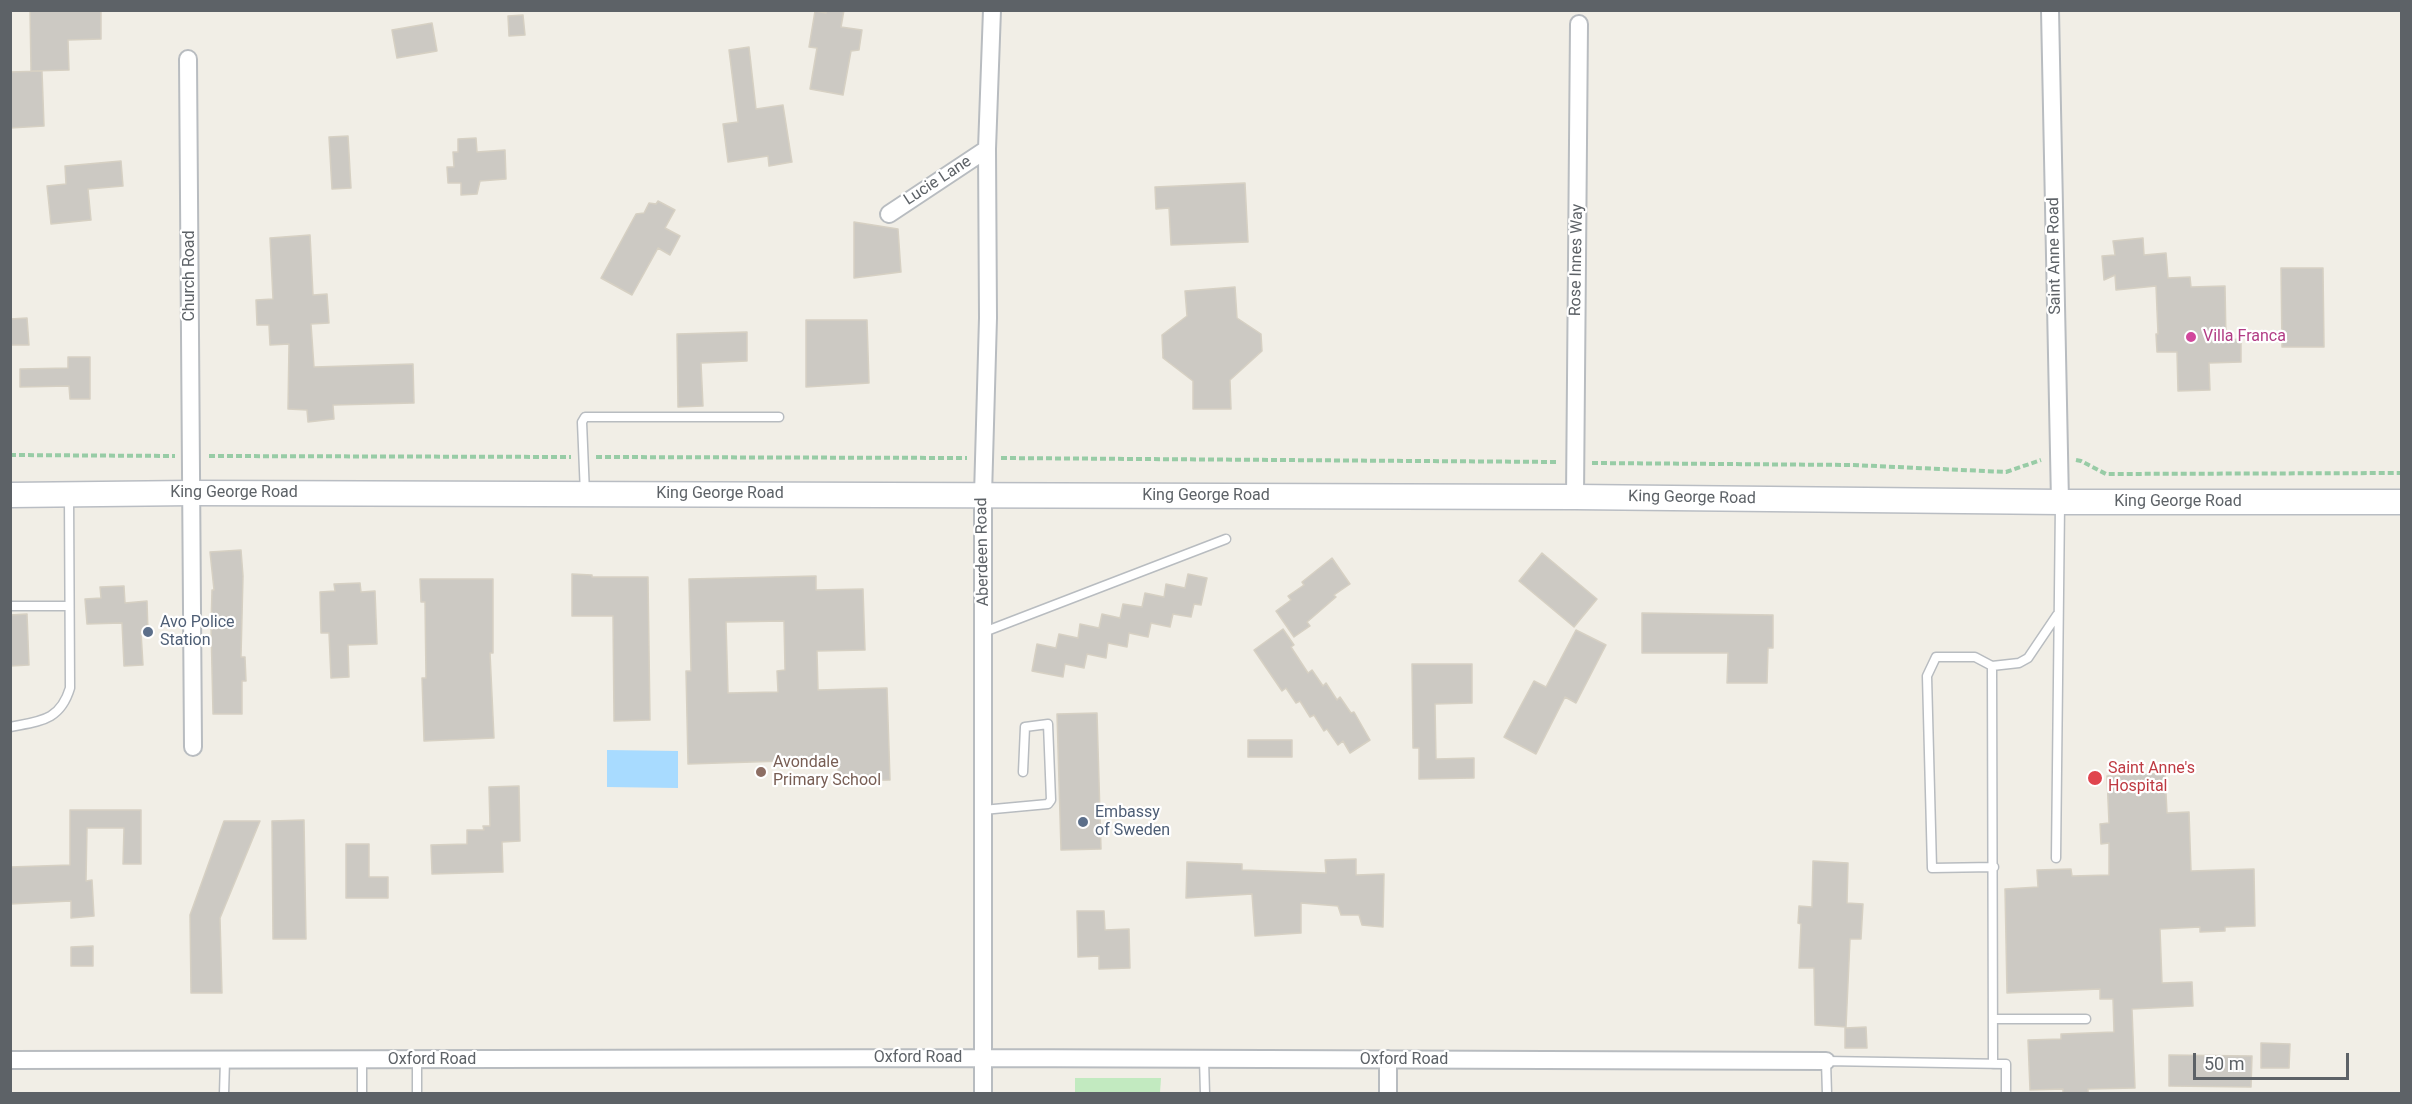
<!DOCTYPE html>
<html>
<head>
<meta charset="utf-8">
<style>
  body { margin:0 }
  #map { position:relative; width:2412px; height:1104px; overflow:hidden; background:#f1eee6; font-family:Roboto,sans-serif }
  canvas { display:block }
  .frame { position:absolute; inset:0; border:12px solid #5d6267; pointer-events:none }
  .scale { position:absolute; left:2193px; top:1053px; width:156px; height:27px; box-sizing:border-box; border:3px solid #5d6267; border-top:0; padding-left:8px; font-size:18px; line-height:21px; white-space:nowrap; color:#5d6267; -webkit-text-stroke:4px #fff; paint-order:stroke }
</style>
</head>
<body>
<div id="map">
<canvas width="2412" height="1104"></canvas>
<div class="frame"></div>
<div class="scale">50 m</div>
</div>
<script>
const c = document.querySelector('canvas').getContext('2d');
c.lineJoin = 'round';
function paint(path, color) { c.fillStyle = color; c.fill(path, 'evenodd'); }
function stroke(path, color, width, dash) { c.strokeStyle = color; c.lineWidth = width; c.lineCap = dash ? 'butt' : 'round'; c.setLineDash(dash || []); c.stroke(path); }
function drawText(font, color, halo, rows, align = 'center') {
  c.font = font + ' Roboto,sans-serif'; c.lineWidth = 4.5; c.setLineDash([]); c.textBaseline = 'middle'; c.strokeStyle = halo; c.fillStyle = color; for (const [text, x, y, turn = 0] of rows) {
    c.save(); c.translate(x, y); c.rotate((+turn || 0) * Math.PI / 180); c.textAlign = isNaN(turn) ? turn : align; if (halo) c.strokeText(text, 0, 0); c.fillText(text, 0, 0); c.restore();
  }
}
const green = new Path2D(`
  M1075 1078H1161L1160 1093H1075Z`);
const water = new Path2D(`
  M607 750 678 751V788L607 787Z`);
const building = new Path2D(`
  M30 10H101V39L68 40 69 70 31 71Z
  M826 10H844L841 27 862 30 859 50 851 51 843 95 810 89 817 48 809 47 815 11 826 13Z
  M523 15 525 35 509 36 508 16Z
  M432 23 437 51 397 58 392 30Z
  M749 47 756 109 783 105 792 162 769 166 768 156 728 162 723 124 738 122 729 50Z
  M42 71 44 126 10 128V72Z
  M348 136 351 188 332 189 329 137Z
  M476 138 477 152 505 150 506 179 480 181 477 194 461 195V183H448L447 167H454L453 152H458V139Z
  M121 161 123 186 88 189 91 220 51 224 47 186 66 184 65 166Z
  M1245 183 1248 242 1171 245 1169 208 1156 209 1155 187Z
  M658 201 675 210 665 228 680 236 670 255 658 248 632 295 601 278 636 214 644 213 649 203 656 204Z
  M854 222 898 229 901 272 854 278Z
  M310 235 313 295 327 294 329 323 311 324 314 367 413 364 414 403 333 405 334 419 308 422 307 410 288 409 289 344 270 345 269 325H257L256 300 273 299 270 238Z
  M2143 238 2144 255 2166 253 2168 278 2190 277 2191 287 2225 286 2226 340 2241 339V362L2209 363 2210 390 2178 391 2177 352H2157L2156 334H2158L2156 286 2116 290 2115 275 2104 280 2102 256 2115 255 2113 241Z
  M2281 268H2323L2324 347H2282Z
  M1235 287 1237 318 1261 334 1262 351 1230 380 1231 409H1193V381L1163 358 1162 335 1187 316 1185 291Z
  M27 318 29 345H10V319Z
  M806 320H867L869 383 806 387Z
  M747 332V361L701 363 703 406 678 407 677 334Z
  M68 357H90V399H70L69 386 20 387V369L68 368Z
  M241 550 243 576 241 657H245L246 681H242V714H213L211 626 212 590H214L210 552Z
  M1542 553 1597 599 1574 627 1519 581Z
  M1332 558 1350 584 1334 595 1336 597 1307 622 1310 626 1294 637 1276 611 1291 600 1288 596 1304 585 1302 582Z
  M572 574 592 575V577H648L650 720 614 721 613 616H572Z
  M1188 574 1207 578 1201 605 1194 604 1191 617 1173 614 1170 627 1151 623 1148 637 1129 633 1127 647 1108 643 1106 658 1087 654 1084 668 1065 664 1063 677 1032 671 1037 644 1056 648 1059 634 1078 638 1080 624 1099 628 1102 614 1120 618 1123 604 1142 607 1145 593 1164 597 1166 584 1185 588Z
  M816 576V590L863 589 865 650 817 651 818 690 887 688 890 780 838 781V765L785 767V761L688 764 686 671H691L689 579ZM784 621 785 670 777 671 778 692 728 693 726 622Z
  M420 579H493V653H490L494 738 424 741 422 678H426L425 602H421Z
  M360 583 361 592 375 591 377 644 348 645 349 677 331 678 329 633H321L320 592 335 591 334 584Z
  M124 586 125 603 147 601 148 632H141L143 665 124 666 122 623 87 624 85 599 101 598 100 587Z
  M1642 613 1773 615V648H1768L1767 683H1727L1728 653H1642Z
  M27 614 29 665 10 666V615Z
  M1283 629 1294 645 1291 647 1308 673 1312 670 1323 686 1326 683 1337 700 1340 697 1351 713 1354 712 1370 740 1350 753 1343 741 1338 745 1327 729 1324 731 1314 715 1310 717 1300 701 1296 703 1286 688 1282 691 1254 650Z
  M1576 630 1606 645 1576 703 1565 697 1536 754 1504 737 1534 681 1546 687Z
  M1412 664H1472V703L1435 704 1436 759 1474 758V778L1419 779V748H1413Z
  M1097 713 1101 849 1061 850 1057 714Z
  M1248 740H1292V757H1248Z
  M2165 773 2167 813 2189 812 2191 871 2254 869 2255 926 2225 927V931L2200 932V927L2160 929 2162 983 2192 982 2193 1006 2132 1009 2135 1088 2088 1089V1094H2063V1089L2030 1090 2028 1040 2061 1039V1034L2114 1032 2113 999H2100V989L2007 993 2005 889 2038 887 2037 870 2071 869 2072 876 2109 875V843L2101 844 2100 824 2109 823 2107 776Z
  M519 786 520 841 502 842 503 872 432 874 431 845 467 844V830H484L483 826H490L489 787Z
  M70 810H141V864H123L124 828H87L86 881 92 880 94 916 71 918V901L10 904V867L70 865Z
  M304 820 306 939H273L272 821Z
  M224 821H260L220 918 222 993H191L190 915Z
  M346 844H369V877H388V898H346Z
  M1356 859V875L1384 874 1383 927 1362 925 1359 915H1341L1338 906 1301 903V933L1255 936 1252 894 1186 898 1187 862 1242 864V870L1326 873 1325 860Z
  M1813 861 1848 863 1847 903 1863 904 1861 939H1850L1846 1027 1815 1025 1814 968H1799L1801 924 1798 923 1799 906 1812 907Z
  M1077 911H1104L1105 930 1129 929 1130 968 1099 969V956L1078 957Z
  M93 946V966H71V947Z
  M1866 1027 1867 1048H1845V1028Z
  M2261 1043 2290 1044 2289 1068H2261Z
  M2169 1055 2252 1056 2251 1087 2169 1086Z`);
const path = new Path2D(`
  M10 455 175 456
  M209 456 571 457
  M596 457 967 458
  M1001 458 1558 462
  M2076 460 2081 461 2106 474 2402 473
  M1592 463 1853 465 2006 472 2041 460`);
const lane = new Path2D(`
  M585 494 582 422 585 417H779
  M10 606H69
  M984 632 1226 539
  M1992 666 1975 657H1936L1927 676 1932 868 1994 867
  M10 727C40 721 60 721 70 688L69 496
  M983 810 1048 804 1051 800 1048 724 1025 727 1023 772
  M2056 858 2060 504
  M1993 1019H2086
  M1204 1059 1205 1094
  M1993 1064 1992 666 2019 663 2028 658 2057 615
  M224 1094 225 1060
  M362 1094V1060
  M417 1094V1060
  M1827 1094 1826 1061 2006 1064V1094`);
const street = new Path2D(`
  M2050 10 2060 502
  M188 59 193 747
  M889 214 987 149
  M1575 497 1579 24
  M10 1060 984 1058 1826 1061
  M983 1094V495L988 318 987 149 992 10
  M1388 1094V1059`);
const secondary = new Path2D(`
  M10 495 192 493 1575 497 2060 502H2402`);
const markers = [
  [2191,337,6,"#d1479c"],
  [148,632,6,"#5c6f8a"],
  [761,772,6,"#8d6e63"],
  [2095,778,8,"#e0444e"],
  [1083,822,6,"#5c6f8a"]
];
const streetNames = [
  ["Lucie Lane",938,181,-33],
  ["Saint Anne Road",2055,256,-91],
  ["Rose Innes Way",1577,260,-89],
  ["Church Road",190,276,-90],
  ["King George Road",234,493],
  ["King George Road",720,494],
  ["King George Road",1206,496],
  ["King George Road",1692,498,1],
  ["King George Road",2178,502],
  ["Aberdeen Road",983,552,-91],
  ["Oxford Road",918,1058],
  ["Oxford Road",432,1060],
  ["Oxford Road",1404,1060]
];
const hotelNames = [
  ["Villa Franca",2203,337]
];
const serviceNames = [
  ["Avo Police",160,623],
  ["Station",160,641],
  ["Embassy",1095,813],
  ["of Sweden",1095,831]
];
const educationNames = [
  ["Avondale",773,763],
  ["Primary School",773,781]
];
const healthNames = [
  ["Saint Anne's",2108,769],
  ["Hospital",2108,787]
];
paint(green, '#c2eac0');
paint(water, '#a8dbff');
paint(building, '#ccc9c3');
stroke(building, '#d6d0c3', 1.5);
stroke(lane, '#b8bcc0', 11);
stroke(street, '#b8bcc0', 20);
stroke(secondary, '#b9bdc3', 27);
stroke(path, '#98cca6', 4, [6, 3]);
stroke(lane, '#fff', 8);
stroke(street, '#fff', 16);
stroke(secondary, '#fff', 24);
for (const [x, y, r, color] of markers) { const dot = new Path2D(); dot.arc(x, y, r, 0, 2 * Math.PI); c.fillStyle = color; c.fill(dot); stroke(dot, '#fff', 2); }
drawText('16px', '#5d6267', '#fff', streetNames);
drawText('16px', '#b23c85', '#fff', hotelNames, 'left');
drawText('16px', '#4e5e75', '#fff', serviceNames, 'left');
drawText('16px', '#785e54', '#fff', educationNames, 'left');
drawText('16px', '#be3a42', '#fff', healthNames, 'left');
</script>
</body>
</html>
